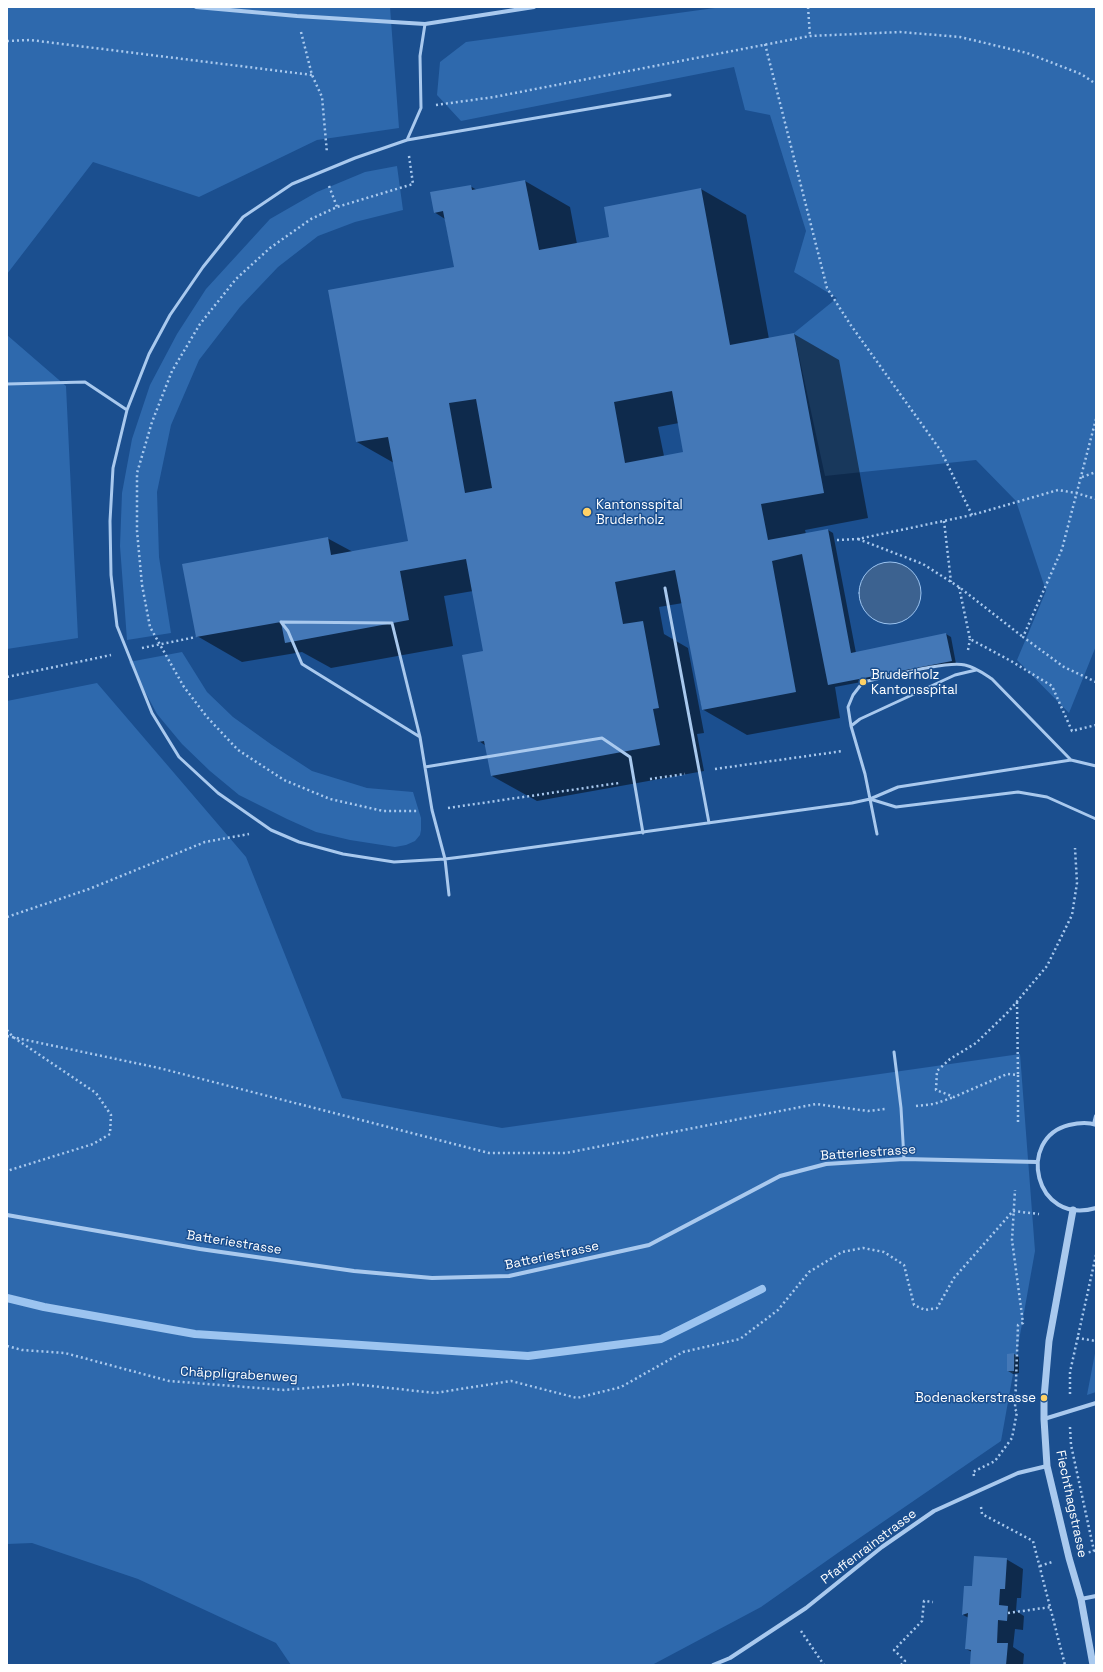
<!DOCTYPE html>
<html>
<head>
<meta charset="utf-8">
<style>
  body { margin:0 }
  #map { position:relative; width:1103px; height:1672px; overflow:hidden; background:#1b4f8f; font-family:"Space Grotesk",sans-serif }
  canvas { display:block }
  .frame { position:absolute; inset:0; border:8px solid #fff; pointer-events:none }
</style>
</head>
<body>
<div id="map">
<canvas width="1103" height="1672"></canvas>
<div class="frame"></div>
</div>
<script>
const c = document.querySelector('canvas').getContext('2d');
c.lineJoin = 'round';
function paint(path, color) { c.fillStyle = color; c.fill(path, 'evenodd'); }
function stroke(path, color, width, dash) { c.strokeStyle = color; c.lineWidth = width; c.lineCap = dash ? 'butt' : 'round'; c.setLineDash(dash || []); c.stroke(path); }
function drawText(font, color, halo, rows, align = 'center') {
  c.font = font + ' "Space Grotesk",sans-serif'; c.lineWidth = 3; c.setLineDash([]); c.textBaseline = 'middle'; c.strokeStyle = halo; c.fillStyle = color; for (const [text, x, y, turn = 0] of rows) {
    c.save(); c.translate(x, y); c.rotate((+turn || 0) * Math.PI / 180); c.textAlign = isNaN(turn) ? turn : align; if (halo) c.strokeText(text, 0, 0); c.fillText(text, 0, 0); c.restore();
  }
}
const green = new Path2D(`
  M7 7H390L399 128 317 140 199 197 93 162 7 274Z
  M722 7H1096V646L1069 713 1017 660 1046 591 1016 501 976 460 825 476 794 333 837 298 794 272 806 231 770 115 745 110 734 67 461 121 437 95 440 62 466 42Z
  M397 166 403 210 355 222 318 236 278 267 240 307 199 360 171 425 157 492 159 557 171 633 127 640 120 546 122 493 132 439 150 385 177 334 206 289 270 219 317 192 365 172Z
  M7 335 66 386 78 638 7 649Z
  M182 652 207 692 233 717 272 745 312 771 367 788 413 792 421 818V830L420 835 415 841 406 845 395 847 350 840 316 832 287 819 239 795 210 771 182 744 157 714 129 662Z
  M97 683 246 857 342 1098 502 1128 1020 1054 1035 1251 1001 1441 842 1550 761 1607 652 1665H291L276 1643 138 1579 32 1543 7 1544V701Z
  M1096 1348V1392L1087 1395Z`);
const water = new Path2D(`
  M859 593a31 31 0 1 1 62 0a31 31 0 1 1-62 0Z`);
const shadow = new Path2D(`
  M525 181 570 207 577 244 611 238 701 189 746 215 769 339 794 334 839 360 868 518 805 530 806 534 828 530 833 533 856 653 946 634 951 637 956 664 835 687 840 718 747 735 702 709 683 603 659 607 664 634 688 648 704 733 697 734 704 771 537 801 492 776 486 746 479 741 484 652 473 591 444 596 453 646 331 668 302 652 242 662 197 636 327 538 353 552 409 542 394 463 357 442 455 268 445 219 434 212 470 186 477 190ZM679 423 685 453 664 456 658 427Z
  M1014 1354 1019 1357V1373L1013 1374 1008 1371Z
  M1006 1559 1023 1569 1021 1598H1017L1016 1611 1024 1616 1023 1630 1015 1629 1013 1647 1024 1654 1023 1665H971L972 1652 966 1649 969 1618 963 1615 965 1587H973Z`);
const stream = new Path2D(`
  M7 1298 44 1307 195 1334 528 1356 661 1339 762 1289`);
const building = new Path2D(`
  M525 180 539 250 609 237 604 207 701 188 730 345 794 333 824 493 761 504 768 540 828 529 851 653 946 633 952 661 828 685 802 554 772 561 796 692 702 710 675 570 615 582 623 624 643 621 659 708 653 709 660 745 491 776 484 741 478 742 462 655 483 651 466 559 400 571 409 620 285 643 281 622 196 637 182 564 328 537 331 555 408 541 388 437 356 442 328 290 454 267 443 211 434 213 430 192 471 185 472 190ZM672 391 683 452 625 463 614 402ZM476 399 492 488 465 493 449 403Z
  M1014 1353V1371H1007V1354Z
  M974 1556 1007 1558 1005 1589H1000L999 1605 1008 1606 1007 1621 998 1620 997 1643H1008L1006 1665H970L971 1650 965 1649 968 1613 962 1615 964 1586H972Z`);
const path = new Path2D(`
  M808 7 810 36
  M301 32 312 75 322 97 327 153
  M7 41 30 40 312 75
  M765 44 827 288 850 324 941 451 972 515
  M436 105 494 97 810 36 900 32 960 37 1027 53 1081 74 1096 84
  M409 156 413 184 337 207 311 219 270 248 236 279 200 324 172 371 152 422 137 473V531L142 585 150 627 184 687 207 717 238 750 284 780 330 799 383 811H417
  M329 186 337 207
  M1096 419 1062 549 1023 637 1064 667 1096 682
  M1082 477 1096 472
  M944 521 951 582
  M858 539 923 564 959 587 1023 637
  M837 540 858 539 972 515 1058 490 1076 493 1096 499
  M959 587 970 639 1011 661 1052 686 1072 731 1096 725
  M142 648 196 637
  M968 650 970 639
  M7 677 111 655
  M715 769 843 751
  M650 779 685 774
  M448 808 619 783
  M7 917 89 889 205 842 249 834
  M1017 1002 1018 1075
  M7 1030 13 1037 96 1093 111 1115 110 1134 93 1144 7 1171
  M7 1036 159 1068 489 1153H566L816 1104 868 1111 885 1109
  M916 1106 934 1104 954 1097
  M1018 1122V1075L1007 1074 954 1097 936 1090 937 1071 950 1059 976 1043 1008 1012 1047 966 1072 915 1077 883 1075 848
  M1077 1338 1096 1341
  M7 1346 22 1350 65 1353 169 1381 284 1390 353 1384 435 1393 511 1381 577 1398 621 1387 683 1352 740 1339 778 1310 809 1272 842 1252 863 1248 884 1252 904 1265 914 1305 925 1310 937 1308 954 1278 1013 1211 1039 1214
  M1070 1394V1372L1096 1255
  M1070 1427 1071 1445 1094 1551 1086 1553
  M974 1476 973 1472 995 1461 1012 1438 1017 1412 1015 1409 1018 1325 1023 1323 1012 1240 1015 1190
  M981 1507 982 1514 1033 1541 1065 1665
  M1040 1566 1052 1562
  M1008 1613 1051 1607
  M801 1631 824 1665
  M901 1665 905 1661 894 1650 922 1621 924 1601 933 1602`);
const service = new Path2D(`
  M425 24 420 56 421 108 407 140 355 158 292 184 243 217 203 267 170 315 149 354 127 410 113 468 110 521 111 575 117 626 152 713 179 757 218 793 271 830 299 842 343 854 394 862 445 859 477 855 852 803 870 799 898 787 1071 760 1096 766
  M407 140 670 95
  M7 384 85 382 127 410
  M665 588 709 823
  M281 622 392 623 420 737 432 810 445 859 449 895
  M281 622 288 631 302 664 420 737
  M851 726 860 719 955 675 976 670
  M425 767 602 738 630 757 643 833
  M870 799 896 807 1018 792 1047 797 1096 819
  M877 834 865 774 851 726 848 707 853 695 863 682C884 678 947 660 965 665 975 667 983 673 992 679L1071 760
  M894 1052 901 1108 904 1159`);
const minor = new Path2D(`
  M196 7 297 16 425 24 534 7
  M1094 1124 1096 1116
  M1096 1125C1088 1122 1078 1123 1069 1125 1016 1138 1034 1226 1096 1208
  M7 1215 200 1249 354 1271 432 1278 509 1276 649 1245 780 1176 826 1164 904 1159 1037 1162
  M1044 1419 1096 1403
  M1081 1599 1096 1596
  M713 1665 730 1658 806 1608 882 1547 934 1511 1018 1473 1047 1466`);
const tertiary = new Path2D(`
  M1073 1210 1049 1341 1044 1398V1419L1047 1466 1069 1558 1081 1599 1093 1665`);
const markers = [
  [587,512,5,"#ffd166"],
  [863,682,4,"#ffd166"],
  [1044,1398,4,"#ffd166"]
];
const poiNames = [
  ["Kantonsspital",596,505],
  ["Bruderholz",596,520],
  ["Bruderholz",871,675],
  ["Kantonsspital",871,690],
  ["Bodenackerstrasse",1036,1398,"right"]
];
const streetNames = [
  ["Batteriestrasse",868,1153,-4],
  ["Batteriestrasse",234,1243,9],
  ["Batteriestrasse",552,1256,-12],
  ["Chäppligrabenweg",239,1375,3],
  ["Fiechthagstrasse",1071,1504,78],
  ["Pfaffenrainstrasse",869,1547,-37]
];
paint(green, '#2e69ad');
paint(water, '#3c6290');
stroke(water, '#9cc4f0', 1);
paint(shadow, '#0007');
stroke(stream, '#9cc4f0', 8);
paint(building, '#4478b7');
stroke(path, '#a9c9ee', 2.5, [2, 3]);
stroke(service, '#a9c9ee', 3);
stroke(minor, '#a9c9ee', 4);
stroke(tertiary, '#a9c9ee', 7);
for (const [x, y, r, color] of markers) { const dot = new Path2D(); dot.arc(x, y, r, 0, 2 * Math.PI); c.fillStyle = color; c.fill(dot); stroke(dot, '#1b4f8f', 1.5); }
drawText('13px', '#fff', '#1b4f8f', poiNames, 'left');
drawText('13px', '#fff', '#1b4f8f', streetNames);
</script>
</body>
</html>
